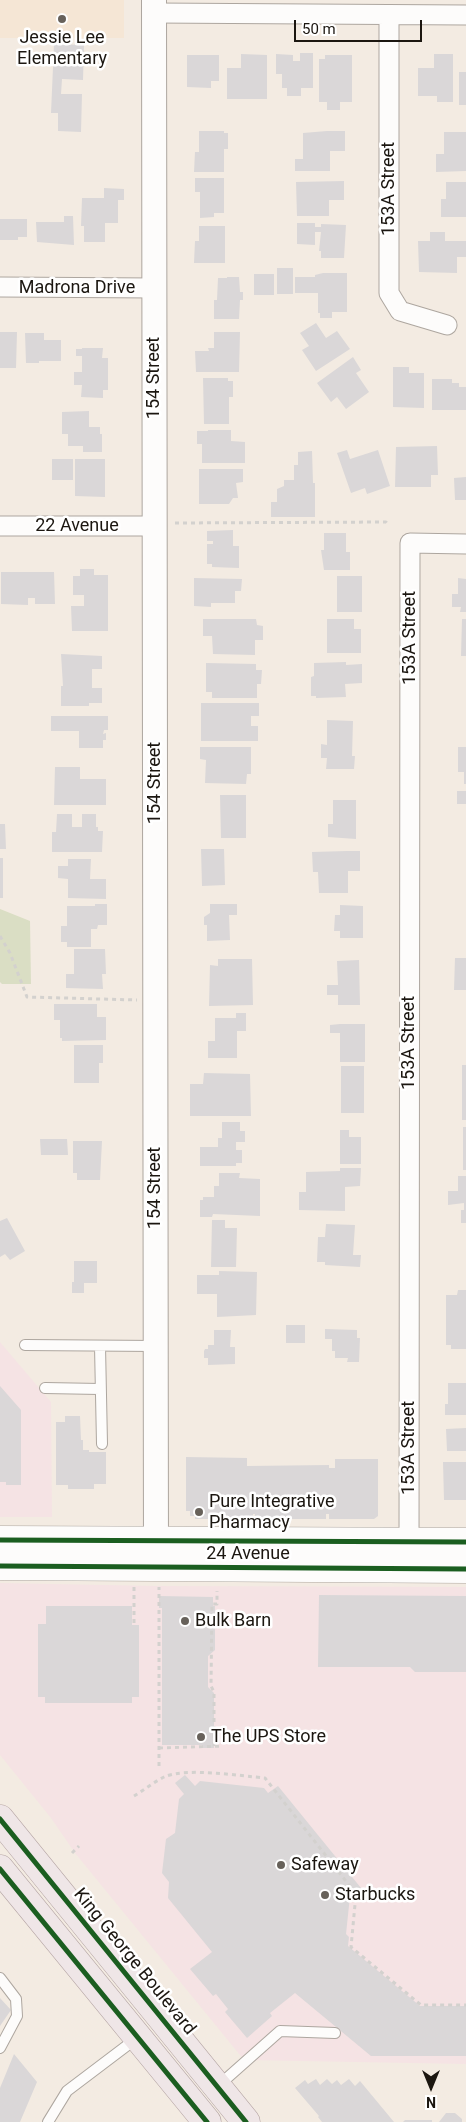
<!DOCTYPE html>
<html>
<head>
<meta charset="utf-8">
<style>
  body { margin:0 }
  #map { position:relative; width:466px; height:2122px; overflow:hidden; background:#f3ebe2; font-family:Roboto,sans-serif }
  canvas { display:block }
  .north { position:absolute; left:406px; top:2062px; width:50px; height:50px; -webkit-text-stroke:4px #fff; paint-order:stroke; rotate:180deg; font-size:14px; font-weight:700; line-height:20px; text-align:center; color:#1b1610 }
  .north::after { content:''; display:block; margin:auto; width:18px; height:22px; background:#1b1610; clip-path:polygon(50% 0,100% 100%,50% 72%,0 100%) }
  .scale { position:absolute; left:294px; top:20px; width:128px; height:22px; box-sizing:border-box; border:2px solid #1b1610; border-top:0; padding-left:6px; font-size:15px; line-height:18px; white-space:nowrap; color:#1b1610; -webkit-text-stroke:4px #fff; paint-order:stroke }
</style>
</head>
<body>
<div id="map">
<canvas width="466" height="2122"></canvas>
<div class="north">N</div>
<div class="scale">50 m</div>
</div>
<script>
const c = document.querySelector('canvas').getContext('2d');
c.lineJoin = 'round';
function paint(path, color) { c.fillStyle = color; c.fill(path, 'evenodd'); }
function stroke(path, color, width, dash) { c.strokeStyle = color; c.lineWidth = width; c.lineCap = dash ? 'butt' : 'round'; c.setLineDash(dash || []); c.stroke(path); }
function drawText(font, color, halo, rows, align = 'center') {
  c.font = font + ' Roboto,sans-serif'; c.lineWidth = 5; c.setLineDash([]); c.textBaseline = 'middle'; c.strokeStyle = halo; c.fillStyle = color; for (const [text, x, y, turn = 0] of rows) {
    c.save(); c.translate(x, y); c.rotate((+turn || 0) * Math.PI / 180); c.textAlign = isNaN(turn) ? turn : align; if (halo) c.strokeText(text, 0, 0); c.fillText(text, 0, 0); c.restore();
  }
}
const commercial = new Path2D(`
  M0 1342 51 1402 52 1517H0Z
  M0 1583 155 1586 466 1587V2064L244 2060 75 1853 51 1818 0 1755Z`);
const built = new Path2D(`
  M0 0H124V38H0Z`);
const green = new Path2D(`
  M0 909 30 921 31 984H2L0 982Z`);
const building = new Path2D(`
  M54 44 84 45 83 80 62 79 61 94H82L81 132 58 131V113H51Z
  M300 53H313V88H301V96H287V88H282V74H276V54L293 55V61H300Z
  M241 54 267 55V99H227V68H241Z
  M434 54H453V102H437V96H418V68H434Z
  M187 55H219V81H211V88L187 87Z
  M325 55H352V102H340V110H327V102H319V59H325Z
  M459 72H466V105H459Z
  M199 131H224V133H228V149H224V172H194L195 152H199Z
  M327 131H345V151H330V171H295V159H303V133Z
  M444 132H466V171L436 172V154H444Z
  M195 178H224V213H214V217L200 218V192H195Z
  M344 181V200H329V216H297L296 182Z
  M446 182H466V217H441V199H446Z
  M104 188 124 189V200H118V223H105V242H84V226H81L82 198H104Z
  M64 216H73L74 245 37 242 36 222H64Z
  M0 219H27V237H18V240H0Z
  M297 223H315V227H321V224L346 225 344 258H321V251H319L321 232H315V245L297 244Z
  M199 226H225V263H194L195 241H199Z
  M430 232H445V241H466V257H457V273L419 272 418 241H430Z
  M277 268H293V294H277Z
  M323 273H347V312H332V318H320V313H318V293H295V277H315V275Z
  M254 274H274V295H254Z
  M227 277H239L240 292H243V300H240L239 319H214V300H217L218 278H227Z
  M316 323 326 338 337 331 350 349 316 371 302 350 309 346 300 333Z
  M0 332H17L16 368H0Z
  M214 332H240L239 372H196L195 351H209L208 348H214Z
  M25 333H44V340H61V361H39V363H26Z
  M82 348H103L102 358H108V390H103V398L81 397 82 385H74V372H82V356H76V349H82Z
  M353 357 361 370 356 373 369 392 346 409 337 397 331 402 317 383Z
  M393 367H409V373H424V408L393 407Z
  M203 378H228V381H233V397H229V424H204Z
  M432 379H452V383H459V387H466V410H432Z
  M89 411V427H100V434H102V452H83V446H68V434H62V412Z
  M208 430H231V441L245 442V463H202V444H197V431H208Z
  M437 446 438 475H431V487H395L396 447Z
  M347 450 350 459 378 450 390 486 367 494 365 488 351 493 337 453Z
  M312 451 313 483H315V517H271V502H277V489L284 486V480H294V465H298V452Z
  M52 459H73V480H52Z
  M75 459H105V497L75 496Z
  M199 469H243V482L236 483 238 498H233L229 504H199Z
  M466 477V500H455L454 478Z
  M233 530V546H239V568L212 567V564H207V544H213V541H207V531Z
  M324 533H346V552H350V570H324L321 550H324Z
  M80 569H94V575H108V631H72L71 606H84V595H73V576H80Z
  M1 572H54L55 604H35V598H28V605L1 604Z
  M337 576H362V612H337Z
  M194 578 242 579 241 591H235V603H211V607L194 606Z
  M458 578 466 579V612H460L461 607H452V594H458Z
  M203 619H256L257 625 263 626V640H255V655L213 654 212 636H203Z
  M327 619H354V629H361V653H327Z
  M462 619H466V656H461Z
  M61 654 102 656V669H92V688H102V703H89V706H61V686H63Z
  M346 662V665L362 664V683L345 684 346 697 316 698V696H311V677L314 676V663Z
  M206 663 256 664V670H262L261 684H257V698H212V692H206Z
  M201 703H259V716H251V726H258V741H201Z
  M51 716H108V730H104L103 734 106 733V740H103V748H79V731H51Z
  M327 720 353 721 352 756H355L354 769H326L327 758H321V744L327 745Z
  M200 747H251V774H247L246 784 205 783 206 760 200 759Z
  M458 747H466V784H464V772H458Z
  M55 767H80V779H106V805H54Z
  M457 791H466V804H457Z
  M220 795H246V838H221Z
  M333 800H356V839L328 837V824H333Z
  M57 814H72V827H82V814H96V827H98V831H103L102 852H52V832H56Z
  M0 824H5L6 849H0Z
  M201 849H224L225 885 202 886Z
  M347 851H360V871H348V893H319L318 872H313L312 852Z
  M0 858H3V898H0Z
  M68 859H91L90 879H106V899L68 898V879L58 878V866H68Z
  M95 904H107V925H98L97 929H91V947H67V942H61V926H67V906H95Z
  M210 904H237V915H229L230 940 207 941V925H204V917L210 913Z
  M340 905 363 906V938H340V931H334L335 915H340Z
  M74 949H105L106 974H102L103 989 66 988V974H74Z
  M455 958H466V990H454Z
  M218 959H252L253 1005 209 1006 210 965 218 966Z
  M359 960 360 1005H338V995H327V985H338L337 961Z
  M54 1004H97V1017H106V1040L62 1041V1038H60V1020H54Z
  M236 1013H246V1031H237V1058H208V1041H215V1018H236Z
  M340 1024H365V1062H340V1033H330V1025Z
  M74 1045H103V1063H99V1083H74Z
  M462 1065H466V1120H462Z
  M341 1066H364V1113H341Z
  M204 1073 250 1074 251 1116H190V1084H203Z
  M222 1122H240V1131H245V1142H236V1150H242V1163H236V1166H200V1147H218V1138H222Z
  M463 1127H466V1170H463Z
  M340 1130H349V1137H361V1164H340Z
  M40 1139H67L68 1155H41Z
  M73 1141H102L100 1180H77V1173H73Z
  M340 1168H361L360 1186 345 1187V1211L299 1210V1192H306V1172L340 1171Z
  M219 1173H240L239 1178 260 1179V1216L213 1214 212 1217H200V1200H203V1197H214V1186H219Z
  M458 1176H466V1223H461V1210H464V1203L448 1205V1191H458Z
  M7 1218 25 1251 10 1260 5 1254 0 1257V1221Z
  M212 1220H225V1228H237L236 1267H211Z
  M326 1224 355 1225 353 1255H361L360 1267 325 1265V1262H317L318 1237H325Z
  M74 1261H97V1283H84V1293H72V1282H74Z
  M219 1271 257 1272 256 1315 217 1317V1294H197V1275H219Z
  M458 1290H466V1349H451V1345H446V1295H457Z
  M286 1325H305V1343H286Z
  M325 1329 357 1330V1338H360L359 1362H347L348 1358H335V1351H332V1339H325Z
  M214 1330H231L230 1347H235V1364L208 1365V1358H204V1351L205 1349H208V1345H214Z
  M448 1383H466V1415H445V1404H448Z
  M0 1386 21 1410V1485H6V1482H0Z
  M65 1416H80L81 1440H83V1450H89V1452H106V1484H94V1489H68V1485H56V1422H65Z
  M466 1428V1451H447L446 1429Z
  M186 1457 247 1458V1466L329 1465V1468H335V1459H378V1516L374 1519H329V1514H326V1519H255V1514H253V1519H195V1516H190V1511H186Z
  M443 1462H466V1500H444Z
  M319 1595 466 1596V1672H415L410 1667H318Z
  M159 1596 213 1597V1606H215V1650L208 1656V1687L214 1693V1748H202V1745H162V1608H159Z
  M46 1606H132V1625H139V1697H132V1703H45V1697H38V1624H46Z
  M185 1775 195 1786 200 1781 264 1788 268 1793 278 1786 361 1888 350 1896 346 1934 349 1937 348 1946 420 2006H466V2056H371L295 1993 270 2013 272 2016 247 2038 225 2012 228 2009 216 1994 213 1996 190 1969 212 1952 168 1898 169 1882 162 1873 166 1839 175 1833 179 1799 184 1794 175 1783Z
  M0 1998 11 2010 0 2026Z
  M14 2054 37 2082 20 2122H0V2088Z
  M316 2079 320 2085 327 2079 332 2084 337 2080 341 2085 349 2079 355 2086 360 2081 394 2122H322L318 2117 319 2116 295 2088 305 2080 308 2084Z
  M446 2113H455L462 2119V2122H439Z
  M405 2120H432V2122H403Z`);
const path = new Path2D(`
  M175 523 386 522 388 524
  M0 936 10 953 27 997 137 1000
  M134 1587V1625
  M214 1746V1692L211 1686 212 1604H217V1591
  M159 1748 223 1746
  M159 1766V1587
  M134 1796C144 1790 154 1782 164 1777 186 1767 241 1776 265 1778L356 1894 351 1947 421 2005H466
  M72 1853 79 1846`);
const service = new Path2D(`
  M25 1345 156 1346
  M100 1346 102 1444
  M45 1388 100 1389
  M0 1978 16 1999 17 2016 0 2048
  M218 2086 280 2031 335 2033
  M48 2122 67 2091 137 2038`);
const minor = new Path2D(`
  M154 13 466 15
  M389 15V293L400 311 447 325
  M0 287 154 288
  M0 526H154
  M409 1542 410 543 466 544`);
const tertiary = new Path2D(`
  M154 0 156 1560`);
const secondary = new Path2D(`
  M0 1540 466 1542
  M0 1566 466 1569`);
const primary = new Path2D(`
  M0 1819 246 2122
  M0 1869 207 2122`);
const cycleway = new Path2D(`
  M0 1540 466 1542
  M0 1566 466 1569
  M0 1819 246 2122
  M0 1869 207 2122`);
const markers = [
  [62,19,5,"#67615a"],
  [199,1512,5,"#67615a"],
  [185,1621,5,"#67615a"],
  [201,1737,5,"#67615a"],
  [281,1865,5,"#67615a"],
  [325,1895,5,"#67615a"]
];
const poiNames = [
  ["Jessie Lee",62,38,"center"],
  ["Elementary",62,59,"center"],
  ["Pure Integrative",209,1502],
  ["Pharmacy",209,1523],
  ["Bulk Barn",195,1621],
  ["The UPS Store",211,1737],
  ["Safeway",291,1865],
  ["Starbucks",335,1895]
];
const streetNames = [
  ["153A Street",389,189,-90],
  ["Madrona Drive",77,288],
  ["154 Street",154,378,-90],
  ["22 Avenue",77,526],
  ["153A Street",410,638,-90],
  ["154 Street",155,783,-90],
  ["153A Street",409,1043,-90],
  ["154 Street",155,1188,-90],
  ["153A Street",409,1448,-90],
  ["24 Avenue",248,1554],
  ["King George Boulevard",134,1962,51]
];
paint(commercial, '#f5e3e4');
paint(built, '#f5e6d5');
paint(green, '#dadec4');
paint(building, '#dad7d8');
stroke(service, '#ada69f', 12);
stroke(minor, '#ada69f', 21);
stroke(tertiary, '#ada69f', 26);
stroke(secondary, '#ada69f', 29);
stroke(primary, '#b4a4a3', 29);
stroke(path, '#d3d1ce', 3, [4, 4]);
stroke(service, '#fdfcfb', 10);
stroke(minor, '#fdfcfb', 19);
stroke(tertiary, '#fdfcfb', 24);
stroke(secondary, '#fdfcfb', 28);
stroke(primary, '#efe6e7', 28);
stroke(cycleway, '#1b5e20', 5);
for (const [x, y, r, color] of markers) { const dot = new Path2D(); dot.arc(x, y, r, 0, 2 * Math.PI); c.fillStyle = color; c.fill(dot); stroke(dot, '#fff', 2); }
drawText('18px', '#1b1610', '#fff', poiNames, 'left');
drawText('18px', '#1b1610', '#fff', streetNames);
</script>
</body>
</html>
